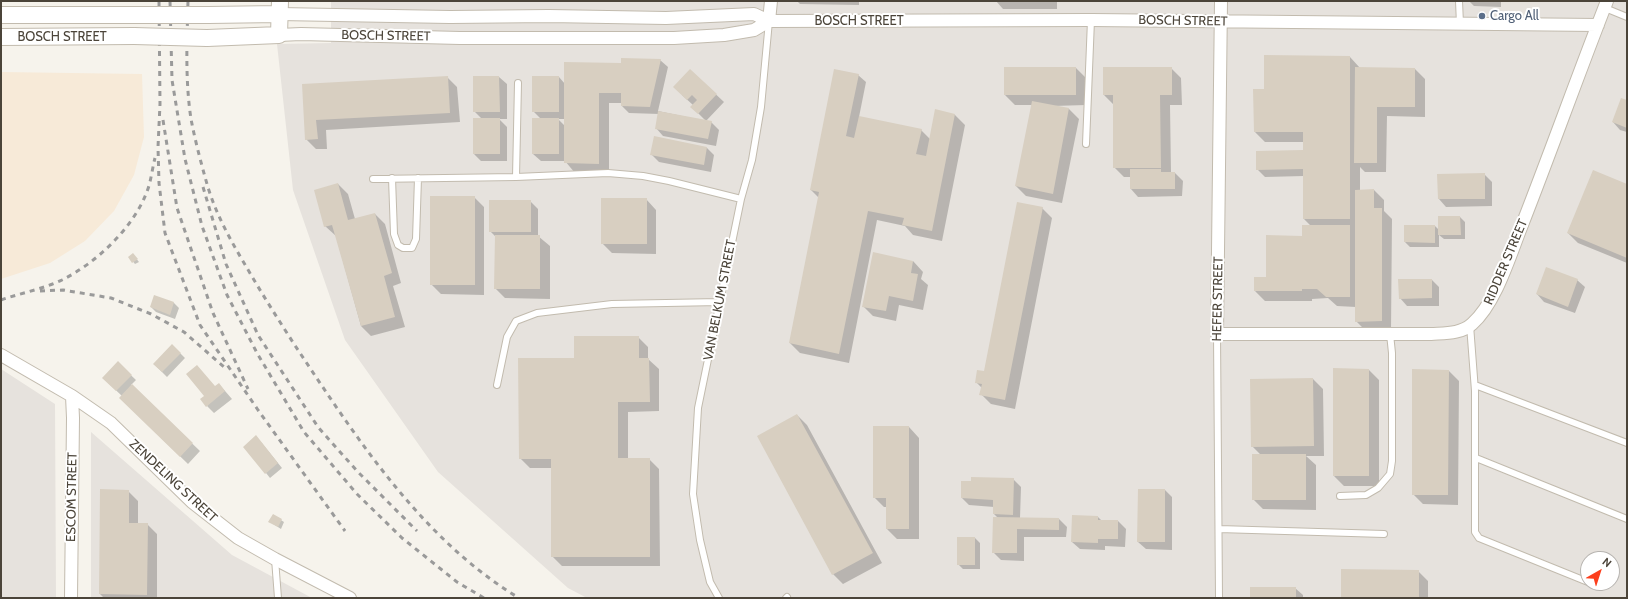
<!DOCTYPE html>
<html>
<head>
<meta charset="utf-8">
<style>
  body { margin:0 }
  #map { position:relative; width:1628px; height:599px; overflow:hidden; background:#f6f3ec; font-family:Cabin,sans-serif }
  canvas { display:block }
  .frame { position:absolute; inset:0; border:2px solid #4b4439; pointer-events:none }
  .north { position:absolute; left:1580px; top:551px; width:40px; height:40px; box-sizing:border-box; background:#fff; border:1px solid #b7b4b0; border-radius:50%; rotate:39deg; font-size:11px; font-weight:700; line-height:16px; text-align:center; color:#4b4439 }
  .north::after { content:''; display:block; margin:auto; width:14px; height:18px; background:#fc3f1d; clip-path:polygon(50% 0,100% 100%,50% 72%,0 100%) }
</style>
</head>
<body>
<div id="map">
<canvas width="1628" height="599"></canvas>
<div class="frame"></div>
<div class="north">N</div>
</div>
<script>
const c = document.querySelector('canvas').getContext('2d');
c.lineJoin = 'round';
function paint(path, color) { c.fillStyle = color; c.fill(path, 'evenodd'); }
function stroke(path, color, width, dash) { c.strokeStyle = color; c.lineWidth = width; c.lineCap = dash ? 'butt' : 'round'; c.setLineDash(dash || []); c.stroke(path); }
function drawText(font, color, halo, rows, align = 'center') {
  c.font = font + ' Cabin,sans-serif'; c.lineWidth = 4; c.setLineDash([]); c.textBaseline = 'middle'; c.strokeStyle = halo; c.fillStyle = color; for (const [text, x, y, turn = 0] of rows) {
    c.save(); c.translate(x, y); c.rotate((+turn || 0) * Math.PI / 180); c.textAlign = isNaN(turn) ? turn : align; if (halo) c.strokeText(text, 0, 0); c.fillText(text, 0, 0); c.restore();
  }
}
const commercial = new Path2D(`
  M1 72 142 74 144 137 134 175 114 211 85 241 50 263 1 279Z`);
const industrial = new Path2D(`
  M331 1H1627V598H587L568 588 438 472 345 340 293 190 277 44 331 43ZM1588 559H1612V583H1588Z
  M1 369 55 404 56 598H1Z
  M91 432 232 555 312 598H91Z`);
const shadow = new Path2D(`
  M797 1H859V5L800 4Z
  M864 1H929V2H865Z
  M935 1H978V2H936Z
  M996 1H1057V9H1003Z
  M1469 1H1501V7L1474 6Z
  M1350 57 1360 68 1415 69 1425 79V117L1387 116 1386 172H1365L1360 167V191L1374 190 1384 200V211L1392 219 1391 331H1366L1356 321V307L1337 306 1328 298 1312 299V301H1265L1255 291 1311 226 1304 219V176L1265 177 1257 169 1304 153V142H1265L1255 132 1265 90Z
  M660 60 668 67 658 111 706 121 692 107 693 105 682 95 690 70 724 102 706 121 711 122 719 130 716 146 663 136 656 128 659 114 629 113 622 106V103H609V173H575L565 161H541L533 154 541 119 533 111 559 77 565 84 620 64ZM558 119H565V126Z
  M1076 68 1086 78V105L1053 106 1069 109 1079 119 1062 203 1026 196 1016 186 1032 105H1015L1005 95Z
  M1104 68H1171L1181 78 1182 105H1170L1171 173H1175L1183 181 1182 196 1138 197 1131 189V177H1124L1114 167V105L1104 95Z
  M858 75 866 82 859 117 921 130 930 139 936 111 955 115 965 125 942 241 913 235 905 226 877 220 849 363 800 353 790 343 819 198 811 190Z
  M447 77 457 87 460 122 326 130 327 149H316L306 139 303 85Z
  M474 77H499L507 84V119H499L507 127V161H481L474 154 482 119 474 111Z
  M1627 101V132L1620 130 1613 122Z
  M707 148 714 155 711 172 659 162 651 154Z
  M1484 174 1492 182V206L1446 207 1439 199 1438 175Z
  M338 184 348 194 355 219 375 214 385 224 401 283 393 286 405 327 371 336 361 326 336 236 325 226Z
  M1627 185V263L1578 243 1568 233Z
  M474 197 484 207V295L441 294 431 284Z
  M646 199 656 210V254L612 253 602 243Z
  M530 201 538 209V236L550 246V299L505 298 495 288 496 237 490 231Z
  M1042 208 1052 218 1015 409 991 404 981 394 982 388 976 382 985 372Z
  M1460 217 1465 222V239H1444L1439 235V247H1410L1405 242 1435 226 1439 230Z
  M129 257H135L139 262 135 264Z
  M913 261 923 272 921 279 928 285 923 310 899 305 896 321 873 316 863 306Z
  M1432 280 1439 287V306H1407L1400 298Z
  M1577 280 1585 287 1575 313 1544 302 1537 294Z
  M155 296 174 303 179 308 175 319 156 312 151 307Z
  M638 337 648 347V359L659 369V411L628 412V459H649L659 469 660 566H562L552 556V468H530L520 458 575 359Z
  M172 345 185 358 167 377 154 364Z
  M118 363 136 380 131 385 200 451 188 464 120 398 122 396 103 378Z
  M1369 370 1379 380V486H1344L1334 476Z
  M1449 371 1459 381 1458 505 1423 504 1413 494Z
  M1313 379 1323 389 1324 456H1306L1316 465V510L1263 509 1253 499 1261 455 1252 446Z
  M219 384 232 399 214 413 207 406 215 387Z
  M797 415 807 425 882 563 843 584 833 574Z
  M909 427 919 438V539H897L887 529V507H884L874 497Z
  M261 442 282 468 270 478 266 473Z
  M1013 479 1021 487 1020 518 1059 519 1067 527 1066 537H1024V561L1001 560 993 552 998 518 994 514V507L969 505 962 498Z
  M101 490 128 491 138 501V524H147L157 534V598H104L100 594Z
  M1165 490 1172 497V550L1146 549 1138 542Z
  M273 515 284 522 281 529 270 522Z
  M1098 517 1102 521H1118L1126 529 1125 547 1105 546V550L1080 549 1072 542Z
  M975 538 980 543V569H963L958 564Z
  M1418 571 1428 581V598H1342Z
  M1295 588 1303 595V598H1251Z`);
const building = new Path2D(`
  M1264 55 1350 56V219H1303V169L1256 170V151L1303 150V132H1254L1253 89H1264Z
  M621 58 661 59 650 107 621 106V93H599V164L564 163V62L621 63Z
  M1004 67H1076V95H1004Z
  M1103 67H1172V95H1160L1161 168H1113V95H1103Z
  M1355 67 1415 68V107H1377V163H1354Z
  M690 69 717 94 698 114 690 107 697 100 692 95 687 100 673 87Z
  M834 69 859 74 846 136 854 138 859 116 922 129 916 154 926 156 935 109 955 114 932 231 902 225 904 218 868 211 839 354 789 343 819 192 810 190Z
  M448 76 450 113 316 120 318 139 305 140 302 84Z
  M473 76H499L500 112H473Z
  M532 76H559V112H532Z
  M1621 98 1627 100V128L1612 122Z
  M1032 101 1069 108 1053 194 1015 186Z
  M658 111 712 121 708 139 655 129Z
  M473 118H500V154H473Z
  M532 118H559V154H532Z
  M654 136 707 147 704 165 650 155Z
  M1130 169H1161V172H1175V189H1130Z
  M1593 170 1627 184V258L1567 233Z
  M1485 173V199H1438L1437 174Z
  M338 183 348 220 375 213 392 273 384 276 395 317 361 326 332 225 324 227 314 190Z
  M1374 189V208H1382V321L1355 322V190Z
  M430 196H475V285H430Z
  M601 198H647V244H601Z
  M489 200H531V232H489Z
  M1017 202 1043 207 1005 400 979 395 982 384 975 383 977 370 984 371Z
  M1438 216H1460L1461 235H1438Z
  M1302 225H1350V297H1326L1317 289H1302V291H1254V277H1266V235L1302 236Z
  M1404 225H1435V243L1404 242Z
  M495 235H540V289H494Z
  M873 252 913 261 911 273 918 274 913 301 889 296 886 311 862 307Z
  M133 253 138 259 132 263 128 257Z
  M1546 267 1578 279 1568 307 1536 294Z
  M1398 279H1432V298L1399 299Z
  M154 295 174 302 170 315 150 307Z
  M574 336H639V358H649L650 402H618V458H650V557H551V459H519L518 358H574Z
  M172 344 181 353 162 372 153 364Z
  M118 361 132 375 116 391 102 378Z
  M197 365 215 386 219 383 225 391 206 407 200 399 204 396 186 374Z
  M1333 368 1369 369V476H1333Z
  M1412 369 1449 370 1448 495H1412Z
  M1313 378 1314 446 1251 447 1250 379Z
  M132 384 193 443 180 457 119 398Z
  M797 414 873 553 832 575 757 436Z
  M873 426H909V529H886V498H873Z
  M256 435 278 463 265 474 243 447Z
  M1252 454H1306V500H1252Z
  M971 477 1014 478 1013 515 993 514V500L961 498V481H971Z
  M100 489 129 490V523H148L147 595 99 594Z
  M1138 489H1165V542H1137Z
  M273 514 282 519 278 527 268 522Z
  M1072 515 1098 516V520H1118V539H1098V543L1071 542Z
  M993 517 1059 518V530L1017 529V553H992Z
  M957 537H975V565H957Z
  M1341 569 1419 570V598H1341Z
  M1250 587H1296V598H1250Z`);
const service = new Path2D(`
  M1459 1 1460 24
  M1605 8 1627 17
  M1086 144 1091 20
  M516 177 518 83
  M392 178 394 234 398 245 403 248H412L416 239 418 178
  M373 179 516 177 608 173 643 176 669 181 741 199
  M1470 325 1475 391V532L1479 538 1588 582
  M1217 334 1219 598
  M497 385 507 337 516 321 537 313 612 304 720 302
  M1475 385 1627 443
  M1476 458 1627 519
  M1340 496 1366 495 1378 488 1390 474 1392 461V353L1390 334
  M1219 529 1384 534
  M275 559 278 598
  M1591 583 1595 585
  M719 598 710 582 700 540 693 494 698 408 741 199 752 160 761 107 769 21
  M786 598 787 597`);
const minor = new Path2D(`
  M1221 1 1217 334H1431C1445 333 1461 334 1472 324 1496 303 1510 255 1522 225 1551 151 1578 75 1607 1
  M279 14 450 17 549 16 666 18 754 14 769 21 1091 20 1598 25
  M769 21 771 1
  M279 35 301 34 460 38H674L724 35 754 30 769 21
  M1 355 72 396 111 423 192 502 238 538 275 559 350 598
  M71 598 73 418 72 396`);
const tertiary = new Path2D(`
  M1 15H134
  M208 15 279 14
  M1 37 134 36
  M207 38 279 35 280 1`);
const rail = new Path2D(`
  M159 1 160 104 158 147 159 183 165 233 200 325 258 410 345 531
  M170 1 172 80 185 159 202 226 227 295 257 353 304 432 357 494 402 538 457 582 484 598
  M188 1C187 40 185 80 191 119 195 140 201 163 207 184 216 215 231 241 247 268 262 294 278 319 294 344 356 437 421 539 519 598
  M163 120 177 208 213 313 248 389
  M203 187 226 264 258 335 318 427 357 471 417 531
  M40 291 63 290 111 298 151 314 184 332 224 367
  M1 300C21 293 43 289 62 280 96 263 132 229 146 194 151 183 152 169 155 158`);
const tertiaryBridge = new Path2D(`
  M134 15H208
  M134 36 207 38`);
const markers = [
  [1482,16,4,"#5c6f8a"]
];
const serviceNames = [
  ["Cargo All",1490,16]
];
const streetNames = [
  ["BOSCH STREET",859,21],
  ["BOSCH STREET",1183,21,1],
  ["BOSCH STREET",386,36,1],
  ["BOSCH STREET",62,37],
  ["RIDDER STREET",1506,262,-67],
  ["HEFER STREET",1218,299,-89],
  ["VAN BELKUM STREET",720,300,-79],
  ["ZENDELING STREET",173,481,43],
  ["ESCOM STREET",72,497,-89]
];
paint(commercial, '#f7ead8');
paint(industrial, '#e6e2dd');
paint(shadow, '#0003');
paint(building, '#d8cfc1');
stroke(service, '#c2bbae', 8);
stroke(minor, '#c2bbae', 14);
stroke(tertiary, '#c2bbae', 18);
stroke(service, '#fff', 6);
stroke(minor, '#fff', 12);
stroke(tertiary, '#fff', 16);
stroke(rail, '#9a9a9a', 3, [5, 5]);
stroke(tertiaryBridge, '#c2bbae', 18, []);
stroke(tertiaryBridge, '#fff', 16);
for (const [x, y, r, color] of markers) { const dot = new Path2D(); dot.arc(x, y, r, 0, 2 * Math.PI); c.fillStyle = color; c.fill(dot); stroke(dot, '#fff', 1.5); }
drawText('13px', '#4e5e75', '#fff', serviceNames, 'left');
drawText('13px', '#4b4439', '#fff', streetNames);
</script>
</body>
</html>
